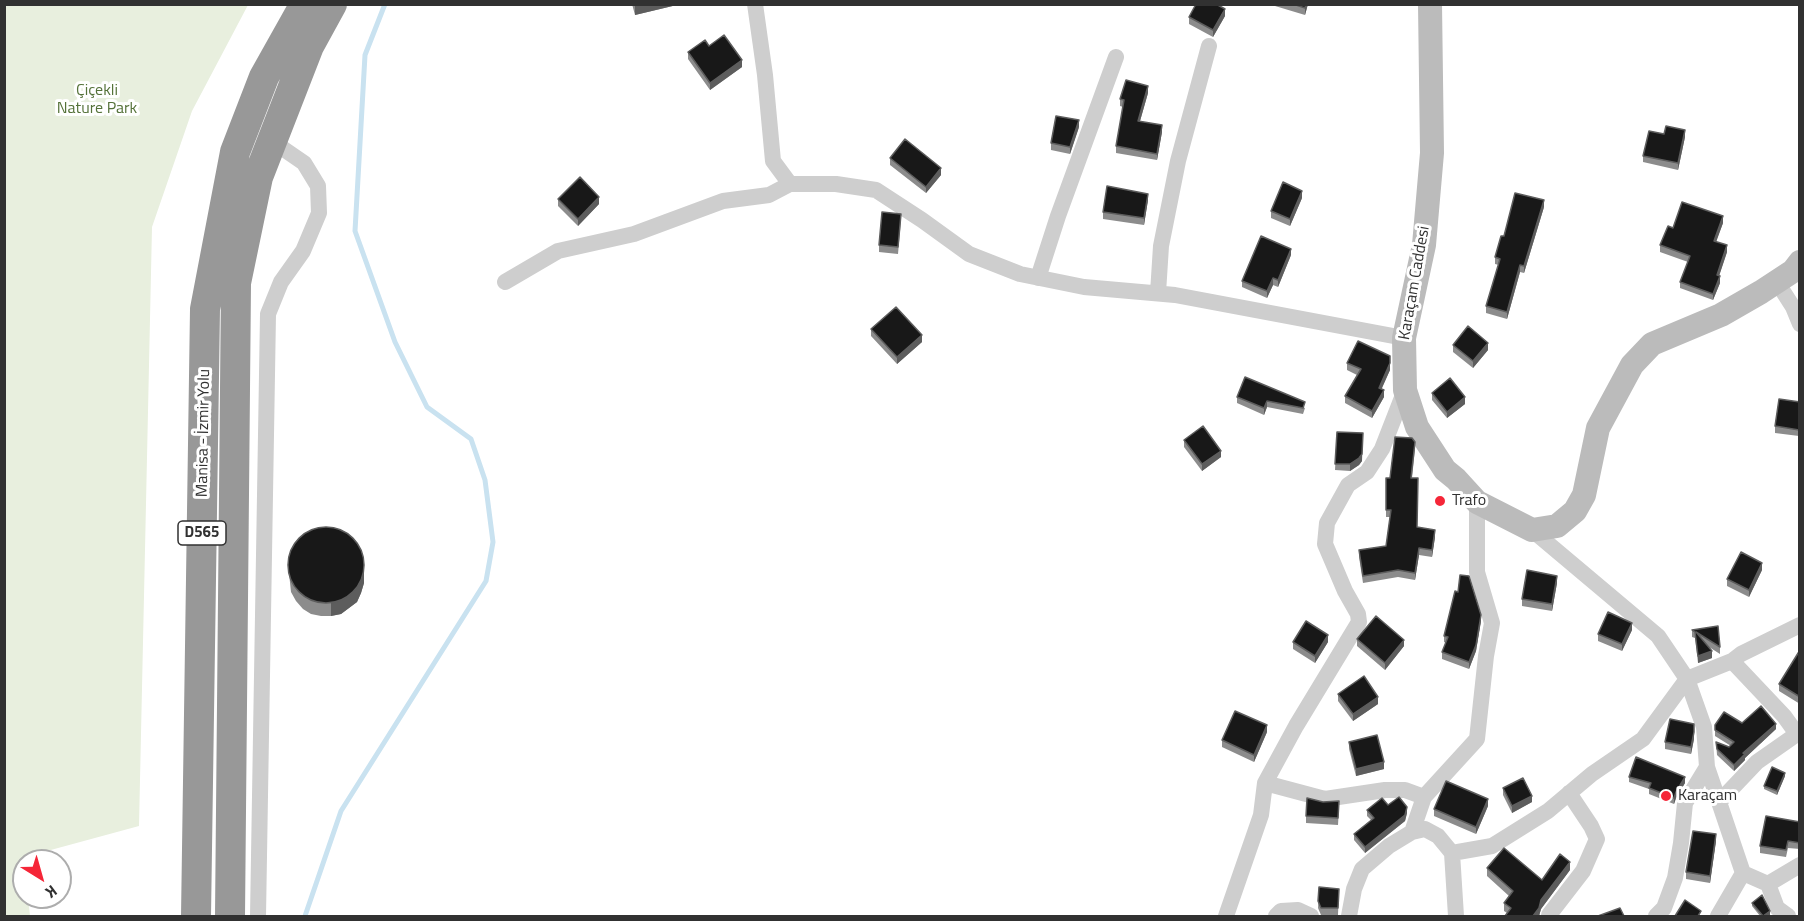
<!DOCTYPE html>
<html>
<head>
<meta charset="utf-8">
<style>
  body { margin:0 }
  #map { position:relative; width:1804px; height:921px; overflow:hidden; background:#fff; font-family:"Titillium Web",sans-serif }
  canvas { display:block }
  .frame { position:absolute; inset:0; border:6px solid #313131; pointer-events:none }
  .north { position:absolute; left:12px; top:849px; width:60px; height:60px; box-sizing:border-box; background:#fff; border:2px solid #adadad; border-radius:50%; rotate:143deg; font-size:16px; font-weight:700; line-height:24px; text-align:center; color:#313131 }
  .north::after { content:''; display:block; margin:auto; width:21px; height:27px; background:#f52638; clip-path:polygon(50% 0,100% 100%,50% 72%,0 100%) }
</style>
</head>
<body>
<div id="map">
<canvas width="1804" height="921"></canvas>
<div class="frame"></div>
<div class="north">K</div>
</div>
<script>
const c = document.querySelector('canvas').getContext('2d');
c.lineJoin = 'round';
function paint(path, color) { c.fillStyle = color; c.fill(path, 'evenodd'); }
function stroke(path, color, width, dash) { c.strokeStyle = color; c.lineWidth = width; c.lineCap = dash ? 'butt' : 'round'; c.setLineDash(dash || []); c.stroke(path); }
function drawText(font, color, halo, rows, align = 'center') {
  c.font = font + ' "Titillium Web",sans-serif'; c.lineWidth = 6; c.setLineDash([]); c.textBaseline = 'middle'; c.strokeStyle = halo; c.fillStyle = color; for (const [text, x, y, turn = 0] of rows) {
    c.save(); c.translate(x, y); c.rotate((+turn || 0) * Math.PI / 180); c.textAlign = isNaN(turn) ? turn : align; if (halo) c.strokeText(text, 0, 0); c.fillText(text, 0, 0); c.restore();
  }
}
const green = new Path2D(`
  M5 4 248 5 192 111 152 227 139 826 25 857 24 897H28L30 916H4Z`);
const stream = new Path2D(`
  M305 916 341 811 486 581 493 542 485 480 471 439 427 407 395 342 355 231 365 55 385 4`);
const street = new Path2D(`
  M755 4 765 75 773 161 790 184H836L876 190 922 220 969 254 1020 274 1084 287 1175 295 1404 338
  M1038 278 1058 216 1116 57
  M505 282 558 251 634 234 723 201 769 195 790 184
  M1777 282 1793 307 1800 324
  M1158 293 1161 246 1178 161 1209 46
  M1532 530 1658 636 1687 679 1704 727 1707 767 1719 802
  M1732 661 1784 716 1797 734 1757 762 1719 802 1743 873
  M1265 783 1325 799 1385 790H1405L1424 797 1477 739 1486 656 1492 623 1477 572V502
  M1412 832 1424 797
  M1452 853 1492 846 1548 811 1592 774 1643 739 1687 679 1732 661 1741 654 1800 625
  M1768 884 1777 908 1788 916
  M258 916 268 314 281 282 303 251 319 213 318 186 304 163 272 141
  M1226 916 1261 815 1265 783 1296 726 1359 622 1358 614 1345 591 1325 544 1327 523 1348 485 1367 472 1382 449 1405 390
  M1276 916 1281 911 1298 910 1311 916
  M1349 916 1354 889 1362 869 1389 846 1412 832 1425 829 1438 836 1452 853 1456 916
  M1549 916V915L1583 871 1597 839 1591 826 1569 793
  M1656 916 1664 908 1675 878 1681 843 1685 803 1707 767
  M1718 916 1743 873 1768 884 1800 865`);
const secondary = new Path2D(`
  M1430 4 1432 153 1424 245 1404 338 1405 390 1417 427 1445 470 1456 479 1477 502 1532 530 1557 526 1575 511 1584 495 1598 428 1632 365 1652 344 1721 315 1761 292 1793 271 1800 262`);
const highway = new Path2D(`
  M196 916 205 309 235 152 264 77 305 4
  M230 916 236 283 258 177 309 46 332 4`);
const wall = new Path2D(`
  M632 4H681L635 15Z
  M1275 4H1308L1305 15 1275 6Z
  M1225 16 1213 37 1189 24V17Z
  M709 46 742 67 710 90 688 59V52Z
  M1148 93 1140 121 1162 132 1157 160 1116 153V146L1123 107 1120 106V99Z
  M1079 127 1070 154 1051 150V143Z
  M1664 134 1685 137 1678 170 1643 162V156Z
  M890 158 941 175 926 193 890 165Z
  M1302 198 1290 226 1271 218V211Z
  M558 199 599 204 578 226 558 206Z
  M1148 200 1144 225 1103 219V212Z
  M1544 207 1524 273 1520 272 1507 319 1486 313V306L1499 265 1495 264V257L1504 236Z
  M901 220 898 254 879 252V245Z
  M1723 223 1716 241 1727 252 1719 276 1720 283 1713 300 1680 288V282L1688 262 1660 252V245L1673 228Z
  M1291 255 1278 287 1273 285 1267 298 1242 287V281Z
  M871 329 922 342 897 364 871 336Z
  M1453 345 1488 350 1473 368 1453 352Z
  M1347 363 1390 370 1381 389 1384 397 1372 418 1345 403V396L1357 375 1347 370Z
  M1245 377 1305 408 1303 414 1267 407 1264 415 1237 403V397Z
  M1432 393 1465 404 1447 418 1432 400Z
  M1800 402V429L1799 436 1775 433V426Z
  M1337 432 1362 461 1359 465 1350 471 1335 470Z
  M1184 440 1221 457 1202 471 1184 447Z
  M1415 449 1412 478 1417 527 1435 537 1432 557 1419 555 1415 580 1398 577 1363 583 1359 557V550L1386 546 1390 517H1386V478H1390Z
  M289 559 364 560V583L361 593 357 602 341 614 331 616H321L311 614 303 609 296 601 291 592 289 573Z
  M1762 570 1749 597 1727 586V579Z
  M1557 583 1552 611 1522 606V599Z
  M1481 621 1476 651 1469 669 1442 659V652L1446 643 1444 642V636Z
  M1632 630 1622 651 1598 641V634Z
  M1692 630 1720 647V654L1709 647 1712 658 1698 663 1695 638 1692 637Z
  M1357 639 1404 646 1385 670 1357 646Z
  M1293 642H1328L1315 663 1293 649Z
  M1800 650V704L1779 691V684Z
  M1338 694 1378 704 1353 721 1338 701Z
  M1742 723 1776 729 1745 758V760L1734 771 1717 755 1716 742 1729 747 1731 746 1715 736V725Z
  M1267 732 1254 762 1222 747V740Z
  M1694 739 1691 754 1665 749V742Z
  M1349 742 1384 769 1356 776 1349 749Z
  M1785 776 1777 795 1764 789V786Z
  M1629 777 1685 783 1676 798 1674 804 1649 794V789L1629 782Z
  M1503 788 1532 802 1512 813 1503 795Z
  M1388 805 1407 813 1405 821 1365 853 1354 840V834L1371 820 1367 816V810Z
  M1488 806 1476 834 1434 816V809Z
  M1339 808 1338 825 1306 823V816Z
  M1800 822V849L1788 848 1786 857 1760 853V846Z
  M1716 841 1710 883 1686 879V872Z
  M1487 868 1542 880 1570 870 1541 909 1539 916H1505L1507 913 1504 911V903L1509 896 1487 876Z
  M1319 887 1339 889 1338 915H1321L1318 908Z
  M1752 903 1770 915 1767 916H1760L1752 906Z`);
const shadedWall = new Path2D(`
  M638 4H681L635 15V5Z
  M1306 4H1308L1305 15V8Z
  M1225 9V16L1213 37V30Z
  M742 60V67L710 90V83Z
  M1148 86V93L1138 128V121Z
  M1079 120V127L1070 154V147Z
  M1162 125V132L1157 160V154Z
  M1685 130V137L1678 170V163Z
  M941 168V175L926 193V187Z
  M1302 191V198L1290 226V219Z
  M1148 194V200L1144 225V218Z
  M599 197V204L578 226V219Z
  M1544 200V207L1524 273V266Z
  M1723 216V223L1714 248V241Z
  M1727 245V252L1717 282V275Z
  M1291 249V255L1278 287V280Z
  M1520 265V272L1507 319V312Z
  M1720 276V283L1713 300V294Z
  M1273 278V285L1267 298V291Z
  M922 335V342L897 364V357Z
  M1488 343V350L1473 368V361Z
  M1390 363V370L1379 395V388Z
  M1384 390V397L1372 418V411Z
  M1465 397V404L1447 418V412Z
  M1267 401V407L1264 415V408Z
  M1363 433 1362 461 1359 465 1350 471V464Z
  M1221 451V457L1202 471V464Z
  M1435 530V537L1432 557V550Z
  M1419 548V555L1415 580V573Z
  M1762 563V570L1749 597V590Z
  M364 570V583L361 593 357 602 341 614 331 616V603Z
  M1557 576V583L1552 611V604Z
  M1481 615V621L1476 651 1469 669V662Z
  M1632 623V630L1622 651V644Z
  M1328 635V642L1315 663V656Z
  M1404 640V646L1385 670V663Z
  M1712 651V658L1698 663V656Z
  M1378 697V704L1353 721V714Z
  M1776 724V729L1745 758V760L1734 771V765L1743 753Z
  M1267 725V732L1254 762V755Z
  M1694 732V739L1691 754V747Z
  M1384 762V769L1356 776V769Z
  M1785 773V776L1777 795V791Z
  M1685 777V783L1676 798 1674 804V798L1676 792Z
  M1532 796V802L1512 813V806Z
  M1488 799V806L1476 834V827Z
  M1407 807V813L1405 821 1365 853V847Z
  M1716 834V841L1710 883V876Z
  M1570 862V870L1541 909 1539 916H1533L1541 900Z
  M1770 911V915L1767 916H1763Z`);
const building = new Path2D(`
  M1196 4H1216L1225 9 1213 30 1189 17Z
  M1293 4H1306L1305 8Z
  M724 35 742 60 710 83 688 52 705 40 709 46Z
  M1126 80 1148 86 1138 121 1162 125 1157 154 1116 146 1124 100 1120 99Z
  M1056 116 1079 120 1070 147 1051 143Z
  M1666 126 1685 130 1678 163 1643 156 1649 131 1664 134Z
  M905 139 941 168 926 187 890 158Z
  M580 177 599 197 578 219 558 199Z
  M1283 182 1302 191 1290 219 1271 211Z
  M1107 186 1148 194 1144 218 1103 212Z
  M1515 193 1544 200 1524 266 1520 265 1507 312 1486 306 1500 259 1495 257 1501 236H1504Z
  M1682 202 1723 216 1714 241 1727 245 1717 275 1720 276 1713 294 1680 282 1690 256 1660 245 1668 226 1673 228Z
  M882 212 901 214 898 247 879 245Z
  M1261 236 1291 249 1278 280 1273 278 1267 291 1242 281Z
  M896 307 922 335 897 357 871 329Z
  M1468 326 1488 343 1473 361 1453 345Z
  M1358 341 1390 356V363L1379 388 1384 390 1372 411 1345 396 1361 369 1347 363Z
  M1245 377 1305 402 1303 408 1267 401 1264 408 1237 397Z
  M1450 378 1465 397 1447 412 1432 393Z
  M1779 399 1800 402 1799 430 1775 426Z
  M1203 426 1221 451 1202 464 1184 440Z
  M1337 432 1363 433 1362 454 1359 458 1350 464H1335Z
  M1395 437 1412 438 1415 442 1411 478H1418L1417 527 1435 530 1432 550 1419 548 1415 573 1398 570 1363 576 1359 550 1386 546 1391 510H1386V478H1390Z
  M288 565a38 38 0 1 1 76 0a38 38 0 1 1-76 0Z
  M1741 552 1762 563 1749 590 1727 579Z
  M1527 570 1557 576 1552 604 1522 599Z
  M1460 575 1469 576 1481 615 1476 645 1469 662 1442 652 1448 637 1444 636 1455 591 1458 592Z
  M1608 612 1632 623 1622 644 1598 634Z
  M1376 616 1404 640 1385 663 1357 639Z
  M1306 621 1328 635 1315 656 1293 642Z
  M1718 626 1720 647 1696 632 1712 651 1698 656 1695 632 1692 630Z
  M1800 650V697L1779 684Z
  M1364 676 1378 697 1353 714 1338 694Z
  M1761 706 1776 724 1743 753 1745 754 1734 765 1717 749 1716 742 1729 747 1734 742 1715 730V725L1724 712 1742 723Z
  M1235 711 1267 725 1254 755 1222 740Z
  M1670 719 1694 724V732L1691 747 1665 742Z
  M1377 735 1384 762 1356 769 1349 742Z
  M1636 757 1685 777 1676 792 1674 798 1649 788 1651 783 1629 777Z
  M1772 767 1785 773 1777 791 1764 786Z
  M1523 778 1532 796 1512 806 1503 788Z
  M1446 781 1488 799 1476 827 1434 809Z
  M1399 797 1407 807 1405 815 1365 847 1354 834 1374 818 1367 810 1382 798 1388 805Z
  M1307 798 1323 802 1339 801 1338 818 1306 816Z
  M1766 816 1800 822V843L1788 841 1786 850 1760 846Z
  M1693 831 1716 834 1710 876 1686 872Z
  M1504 848 1542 880 1560 854 1570 862 1541 900 1539 908 1533 916H1505L1511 908 1504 903 1513 891 1487 868Z
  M1319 887 1339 889 1338 908H1321L1318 901Z
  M1762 895 1770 911 1763 916 1752 903Z
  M1685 900 1701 911 1698 916H1675Z
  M1620 908 1624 916H1598Z`);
const markers = [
  [1440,501,6,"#f52638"],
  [1666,796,6,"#f52638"]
];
const shields = [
  [202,533,48]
];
const shieldNames = [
  ["D565",202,533]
];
const parkNames = [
  ["Çiçekli",97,91],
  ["Nature Park",97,109]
];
const streetNames = [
  ["Karaçam Caddesi",1415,283,-80],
  ["Manisa - İzmir Yolu",204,433,-89]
];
const poiNames = [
  ["Trafo",1452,501],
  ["Karaçam",1678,796]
];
paint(green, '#e8efde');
stroke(stream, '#c9e2f0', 5);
stroke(street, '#cecece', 16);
stroke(secondary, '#bbb', 24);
stroke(highway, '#989898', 30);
paint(wall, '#8c8c8c');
paint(shadedWall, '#5d5d5d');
paint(building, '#181818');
stroke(building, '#5d5d5d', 1.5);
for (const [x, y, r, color] of markers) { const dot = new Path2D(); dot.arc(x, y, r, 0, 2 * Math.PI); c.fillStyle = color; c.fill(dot); stroke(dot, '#fff', 2); }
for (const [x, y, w] of shields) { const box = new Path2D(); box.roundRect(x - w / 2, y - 12, w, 24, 4.5); c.fillStyle = '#fff'; c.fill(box); stroke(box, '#313131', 1.5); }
drawText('bold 15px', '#313131', null, shieldNames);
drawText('16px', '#557239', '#fff', parkNames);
drawText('16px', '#313131', '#fff', streetNames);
drawText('16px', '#313131', '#fff', poiNames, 'left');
</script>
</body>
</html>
